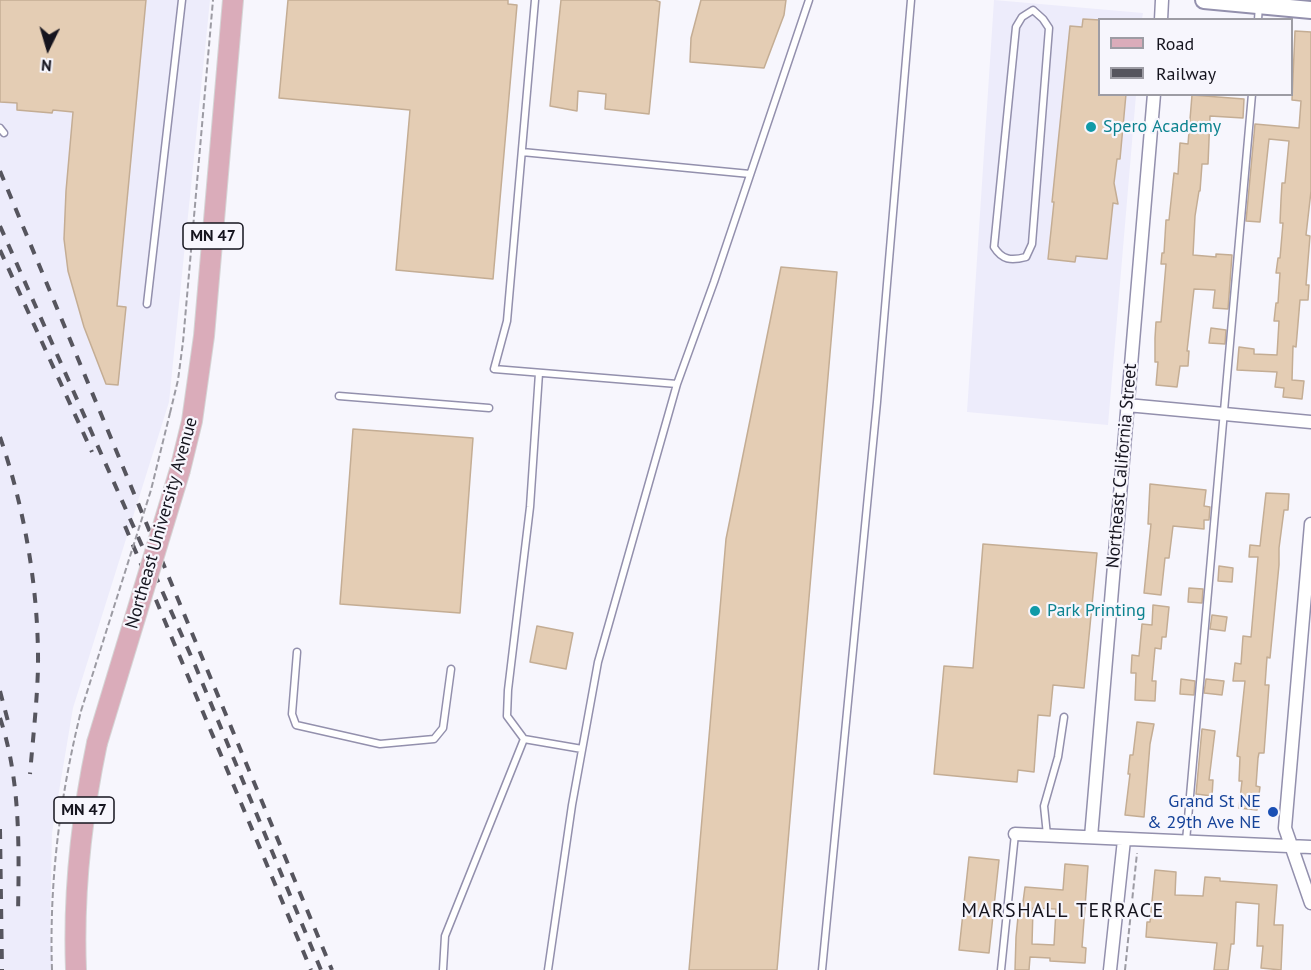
<!DOCTYPE html>
<html>
<head>
<meta charset="utf-8">
<style>
  body { margin:0 }
  #map { position:relative; width:1311px; height:970px; overflow:hidden; background:#f7f6fd; font-family:"PT Sans",sans-serif }
  canvas { display:block }
  .legend { position:absolute; left:1098px; top:18px; width:195px; height:78px; box-sizing:border-box; background:#f7f6fd; border:2px solid #9d9ca4; margin:0; padding:8px 10px; list-style:none; font-size:18px; color:#15141e }
  .legend li { display:flex; align-items:center; gap:12px; height:30px }
  .legend b { width:30px; border:2px solid #9d9ca4 }
  .north { position:absolute; left:18px; top:18px; width:60px; height:60px; -webkit-text-stroke:4px #f7f6fd; paint-order:stroke; rotate:185deg; font-size:16px; font-weight:700; line-height:24px; text-align:center; color:#15141e }
  .north::after { content:''; display:block; margin:auto; width:21px; height:27px; background:#15141e; clip-path:polygon(50% 0,100% 100%,50% 72%,0 100%) }
</style>
</head>
<body>
<div id="map">
<canvas width="1311" height="970"></canvas>
<ul class="legend">
<li><b style="height:8px;background:#daacba"></b>Road</li>
<li><b style="height:8px;background:#56555e"></b>Railway</li>
</ul>
<div class="north">N</div>
</div>
<script>
const c = document.querySelector('canvas').getContext('2d');
c.lineJoin = 'round';
function paint(path, color) { c.fillStyle = color; c.fill(path, 'evenodd'); }
function stroke(path, color, width, dash) { c.strokeStyle = color; c.lineWidth = width; c.lineCap = dash ? 'butt' : 'round'; c.setLineDash(dash || []); c.stroke(path); }
function drawText(font, color, halo, rows, align = 'center') {
  c.font = font + ' "PT Sans",sans-serif'; c.lineWidth = 4.5; c.setLineDash([]); c.textBaseline = 'middle'; c.strokeStyle = halo; c.fillStyle = color; for (const [text, x, y, turn = 0] of rows) {
    c.save(); c.translate(x, y); c.rotate((+turn || 0) * Math.PI / 180); c.textAlign = isNaN(turn) ? turn : align; if (halo) c.strokeText(text, 0, 0); c.fillText(text, 0, 0); c.restore();
  }
}
const built = new Path2D(`
  M0 0H210L169 402 73 708 52 833 50 930 53 970H0Z
  M994 0 1143 13 1142 19 1100 20V94L1136 95 1108 425 967 412Z`);
const building = new Path2D(`
  M0 0H146L117 306 126 307 118 385 106 384 84 327 68 271 64 239 66 191 73 112 53 110 52 113 17 110V103L0 102Z
  M288 0H508V4L517 5 493 279 396 270 410 110 279 98Z
  M561 0H655L660 2 649 114 605 109 606 94 578 91 577 111 550 106Z
  M701 0H786L784 15 764 68 690 62 691 38Z
  M1083 19 1100 20V94H1126L1120 159H1117L1114 183 1118 204 1113 203 1107 259 1076 256 1075 262 1048 259 1054 202H1052L1070 26 1082 27Z
  M1295 31 1311 32V191L1306 235 1310 236 1306 285H1309L1308 300H1300L1296 347 1293 346 1292 380 1304 381 1302 399 1283 397 1284 388 1275 387 1277 372 1237 370 1239 347 1254 349V354L1277 355 1279 321H1274L1276 303H1278L1280 273H1276L1278 258H1280L1283 223H1280L1281 200 1282 183H1285L1289 141 1269 139 1260 222 1246 221 1255 124 1299 128 1301 101 1292 100Z
  M1192 95 1244 99 1243 118 1210 116 1208 164H1202L1200 191H1199L1195 216 1193 255 1216 257V254L1232 255 1228 309 1213 308 1215 290 1194 289 1187 351H1189L1188 366H1180L1177 387 1156 385 1158 362H1155V338L1156 322H1161L1166 264H1161L1162 253H1164L1166 220H1169L1174 173 1178 174 1180 143 1188 144Z
  M781 267 837 272 777 970H689L726 539Z
  M1211 328 1226 330 1225 344 1209 343Z
  M353 429 473 438 460 613 340 604Z
  M1150 484 1206 490 1204 506 1210 507 1209 520H1204V529L1173 526 1169 558H1165L1161 595 1144 593 1151 524H1148Z
  M1266 493 1289 494 1288 510H1284L1279 548V565L1270 658 1267 657 1265 685H1269L1264 753H1259L1258 758 1256 786 1260 787 1257 810 1239 808 1242 781H1239L1240 757 1237 756 1245 681H1233L1235 663 1241 664 1243 636 1251 637 1258 557H1249L1250 545 1260 546Z
  M983 544 1097 553 1084 688 1053 685 1050 716 1038 715 1034 772 1018 770 1017 782 934 774 944 666 973 668Z
  M1219 566 1233 568 1232 582 1218 581Z
  M1189 588 1203 589 1202 603 1188 602Z
  M1153 605 1169 607 1166 637H1162L1161 649 1155 648 1152 681H1156L1155 701 1135 700 1136 673H1131L1132 655 1139 656 1142 624 1152 625Z
  M1212 615 1227 617 1225 631 1210 629Z
  M537 626 573 633 566 669 530 662Z
  M1181 679 1195 681 1194 695 1180 694Z
  M1206 679 1224 681 1222 695 1204 693Z
  M1137 722 1154 724 1150 744 1144 817 1125 815 1130 774H1128L1130 755H1133Z
  M1202 729 1215 731 1209 780H1213L1212 796 1196 794Z
  M969 857 999 860 989 953 959 950Z
  M1065 864 1088 866 1082 947 1086 948 1085 963 1050 961V958L1030 957 1029 970H1015L1016 937 1018 917H1021L1025 887 1063 890ZM1033 908 1056 909 1054 945 1032 944Z
  M1155 870 1176 872 1175 895 1203 896 1205 877 1220 878V881L1277 885 1274 925H1283L1281 970 1261 968 1263 946H1257L1259 904 1236 902 1234 944H1231L1228 970H1214L1217 943 1146 937 1147 922H1150Z`);
const path = new Path2D(`
  M170 413 178 380 183 342 213 0
  M52 970C49 882 60 796 81 711
  M1125 970 1137 853`);
const service = new Path2D(`
  M535 0 507 321 494 369 677 384
  M1033 10 1043 19 1049 28 1032 244 1026 257C1011 261 1002 260 994 247L1016 27 1022 17Z
  M1258 20 1259 5
  M0 128 4 133
  M522 152 750 174
  M147 304 182 0
  M339 396 489 408
  M297 652 292 714 296 725 380 744 434 739 443 728 451 669
  M524 739 507 716 508 690 530 507 539 373
  M1047 835 1044 806 1058 757 1064 717
  M1186 841 1252 94
  M443 970 445 936 524 739 582 749
  M548 970 572 805 598 662 677 384 714 282 809 0
  M822 970 877 402 911 0
  M1001 970 1015 834`);
const minor = new Path2D(`
  M1161 20 1162 0
  M1127 405 1311 422
  M1311 524 1285 828 1311 903
  M1015 834 1311 847
  M1091 837 1154 94
  M1110 970 1124 840`);
const tertiary = new Path2D(`
  M1204 0 1311 10`);
const primary = new Path2D(`
  M180 470 192 421 204 336 233 0
  M76 970C73 893 81 819 97 743`);
const rail = new Path2D(`
  M0 171 332 970
  M0 226 195 665 321 970
  M0 250 92 452
  M0 437C25 509 39 592 38 668 37 703 33 738 30 774
  M125 526 311 970
  M0 691 10 729
  M0 718C21 781 19 850 18 916
  M0 829 2 970`);
const pathBridge = new Path2D(`
  M81 711 151 490 170 413`);
const primaryBridge = new Path2D(`
  M97 743 180 470`);
const markers = [
  [1091,127,6,"#0f9aa8"],
  [1035,611,6,"#0f9aa8"],
  [1273,812,6,"#1a4fb4"]
];
const shields = [
  [213,236,60],
  [84,810,60]
];
const shieldNames = [
  ["MN 47",213,236],
  ["MN 47",84,810]
];
const cultureNames = [
  ["Spero Academy",1103,127],
  ["Park Printing",1047,611]
];
const streetNames = [
  ["Northeast California Street",1122,466,-85],
  ["Northeast University Avenue",162,523,-74]
];
const transitNames = [
  ["Grand St NE",1261,802],
  ["& 29th Ave NE",1261,823]
];
const neighbourhoodNames = [
  ["MARSHALL TERRACE",1063,911]
];
paint(built, '#edecfb');
paint(building, '#e4cdb4');
stroke(building, '#c4ad94', 1.5);
stroke(service, '#9390ad', 9);
stroke(minor, '#9390ad', 15);
stroke(tertiary, '#9390ad', 20);
stroke(primary, '#d5d5d6', 22);
stroke(path, '#9c9ba3', 2, [6, 3]);
stroke(service, '#fff', 6);
stroke(minor, '#fff', 12);
stroke(tertiary, '#fff', 16);
stroke(primary, '#daacba', 20);
stroke(rail, '#56555e', 4, [10, 10]);
stroke(primaryBridge, '#d5d5d6', 22, []);
stroke(pathBridge, '#9c9ba3', 2, [6, 3]);
stroke(primaryBridge, '#daacba', 20);
for (const [x, y, r, color] of markers) { const dot = new Path2D(); dot.arc(x, y, r, 0, 2 * Math.PI); c.fillStyle = color; c.fill(dot); stroke(dot, '#f7f6fd', 2); }
for (const [x, y, w] of shields) { const box = new Path2D(); box.roundRect(x - w / 2, y - 13, w, 26, 4.5); c.fillStyle = '#f7f6fd'; c.fill(box); stroke(box, '#15141e', 1.5); }
drawText('bold 16px', '#15141e', null, shieldNames);
drawText('18px', '#0d838f', '#f7f6fd', cultureNames, 'left');
drawText('18px', '#15141e', '#f7f6fd', streetNames);
drawText('18px', '#164399', '#f7f6fd', transitNames, 'right');
c.letterSpacing = '1.5px';
drawText('20px', '#15141e', '#f7f6fd', neighbourhoodNames);
c.letterSpacing = '0px';
</script>
</body>
</html>
